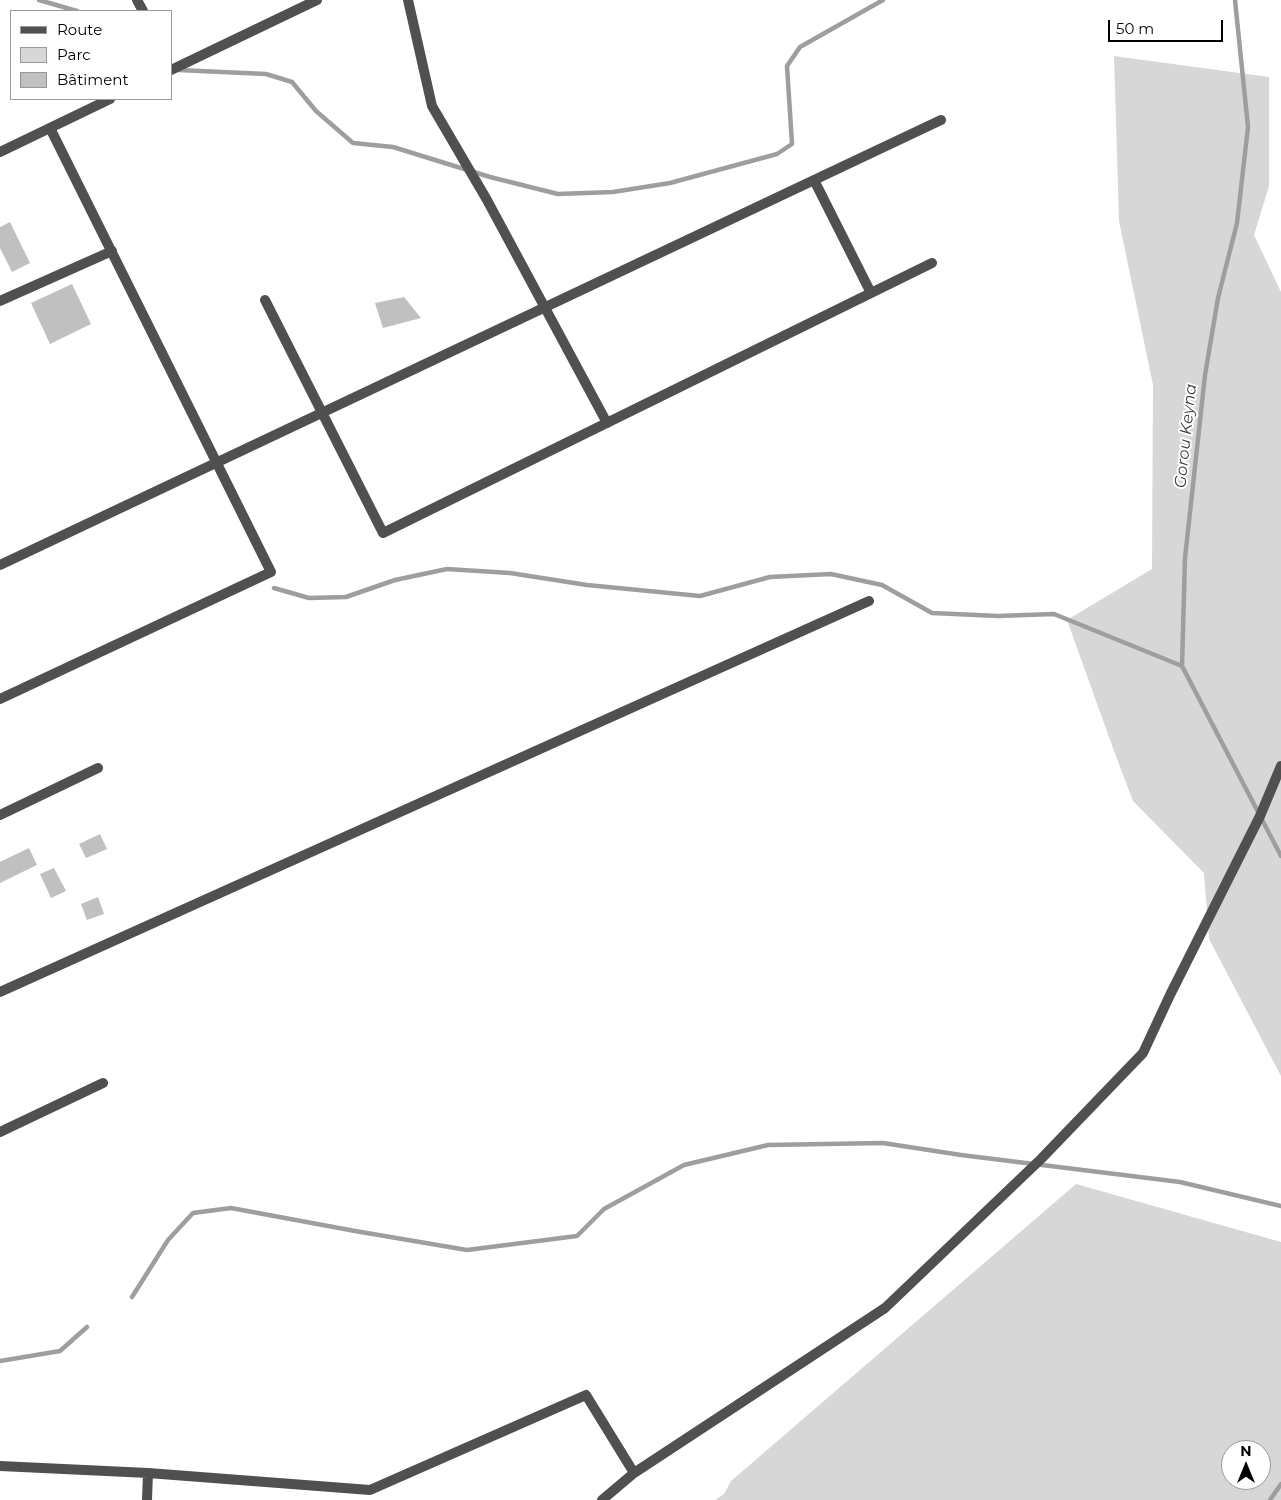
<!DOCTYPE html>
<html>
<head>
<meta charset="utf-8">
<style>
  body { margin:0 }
  #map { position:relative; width:1281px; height:1500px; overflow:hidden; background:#fff; font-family:Montserrat,sans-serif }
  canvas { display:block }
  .legend { position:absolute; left:10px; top:10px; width:162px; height:90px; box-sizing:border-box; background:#fff; border:1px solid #999; margin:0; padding:6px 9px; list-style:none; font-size:15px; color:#000 }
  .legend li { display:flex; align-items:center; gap:10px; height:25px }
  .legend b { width:25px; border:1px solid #999 }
  .north { position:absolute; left:1221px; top:1440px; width:50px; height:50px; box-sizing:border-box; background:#fff; border:1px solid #999; border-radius:50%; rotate:0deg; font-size:14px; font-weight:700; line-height:20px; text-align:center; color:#000 }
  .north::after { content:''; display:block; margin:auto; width:18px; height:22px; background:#000; clip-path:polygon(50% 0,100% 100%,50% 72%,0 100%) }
  .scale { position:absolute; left:1108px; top:20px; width:115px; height:22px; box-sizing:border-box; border:2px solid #000; border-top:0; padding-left:6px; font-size:15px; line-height:18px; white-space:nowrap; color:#000; -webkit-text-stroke:4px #fff; paint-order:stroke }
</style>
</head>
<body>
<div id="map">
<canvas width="1281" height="1500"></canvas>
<ul class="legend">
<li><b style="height:6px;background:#505050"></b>Route</li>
<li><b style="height:14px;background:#d7d7d7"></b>Parc</li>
<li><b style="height:14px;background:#c0c0c0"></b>Bâtiment</li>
</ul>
<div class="north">N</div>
<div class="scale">50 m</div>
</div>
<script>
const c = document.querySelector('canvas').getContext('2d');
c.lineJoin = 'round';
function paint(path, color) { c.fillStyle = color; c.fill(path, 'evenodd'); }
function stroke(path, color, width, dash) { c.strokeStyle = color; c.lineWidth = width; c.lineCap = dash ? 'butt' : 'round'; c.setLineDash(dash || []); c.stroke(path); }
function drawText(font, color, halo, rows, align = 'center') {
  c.font = font + ' Montserrat,sans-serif'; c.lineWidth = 4; c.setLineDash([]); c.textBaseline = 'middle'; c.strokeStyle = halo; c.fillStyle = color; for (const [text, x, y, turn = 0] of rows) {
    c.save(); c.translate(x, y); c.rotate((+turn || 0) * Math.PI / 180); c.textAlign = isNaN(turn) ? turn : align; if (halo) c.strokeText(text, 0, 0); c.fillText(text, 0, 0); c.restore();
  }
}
const green = new Path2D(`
  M1114 56 1269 77V186L1254 235 1281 292V1076L1209 939 1204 873 1133 801 1114 751 1067 620 1152 569 1153 385 1119 221Z
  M1076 1184 1281 1242V1500H715L724 1494 731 1481ZM1231 1450H1261V1480H1231Z`);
const stream = new Path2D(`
  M39 0 77 11
  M1235 0 1248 127 1237 223 1218 298 1205 375 1185 558 1182 666 1281 856
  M178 70 266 74 292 82 316 111 353 143 393 147 490 177 558 194 613 192 670 183 777 154 792 144 787 66 800 47 883 0
  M274 588 309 598 346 597 395 580 447 569 510 573 587 585 700 596 770 577 831 574 882 585 932 613 998 616 1054 614 1182 666
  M132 1297 168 1240 193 1213 231 1208 355 1231 467 1250 577 1236 604 1209 684 1165 768 1145 883 1143 961 1155 1180 1182 1281 1206
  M0 1361 60 1351 87 1327
  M1270 1500 1281 1484`);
const building = new Path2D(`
  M10 222 30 263 12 272 0 248V227Z
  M72 284 91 324 50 344 31 303Z
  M404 297 421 318 383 328 375 303Z
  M100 834 107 849 86 858 79 844Z
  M29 848 37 865 0 883V862Z
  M54 868 66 891 51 898 40 874Z
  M98 897 104 914 87 920 81 904Z`);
const street = new Path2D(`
  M137 0 143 11
  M408 0 432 106 487 200 607 423
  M171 70 317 0
  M0 152 110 99
  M814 180 871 293
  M265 300 383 533 932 263
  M0 301 112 251
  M0 565 941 120
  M0 699 271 572 50 128
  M0 815 98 768
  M0 992 869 601
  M0 1132 103 1083
  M0 1466 148 1473 370 1490 586 1395 634 1473
  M147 1500 148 1473
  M602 1500 634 1473 885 1308 1041 1159 1143 1053 1170 995 1260 816 1281 766`);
const waterNames = [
  ["Gorou Keyna",1186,436,-84]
];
paint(green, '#d7d7d7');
stroke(stream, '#9e9e9e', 4.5);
paint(building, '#c0c0c0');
stroke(street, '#505050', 10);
drawText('italic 16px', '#3f3f3f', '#fff', waterNames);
</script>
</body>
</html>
